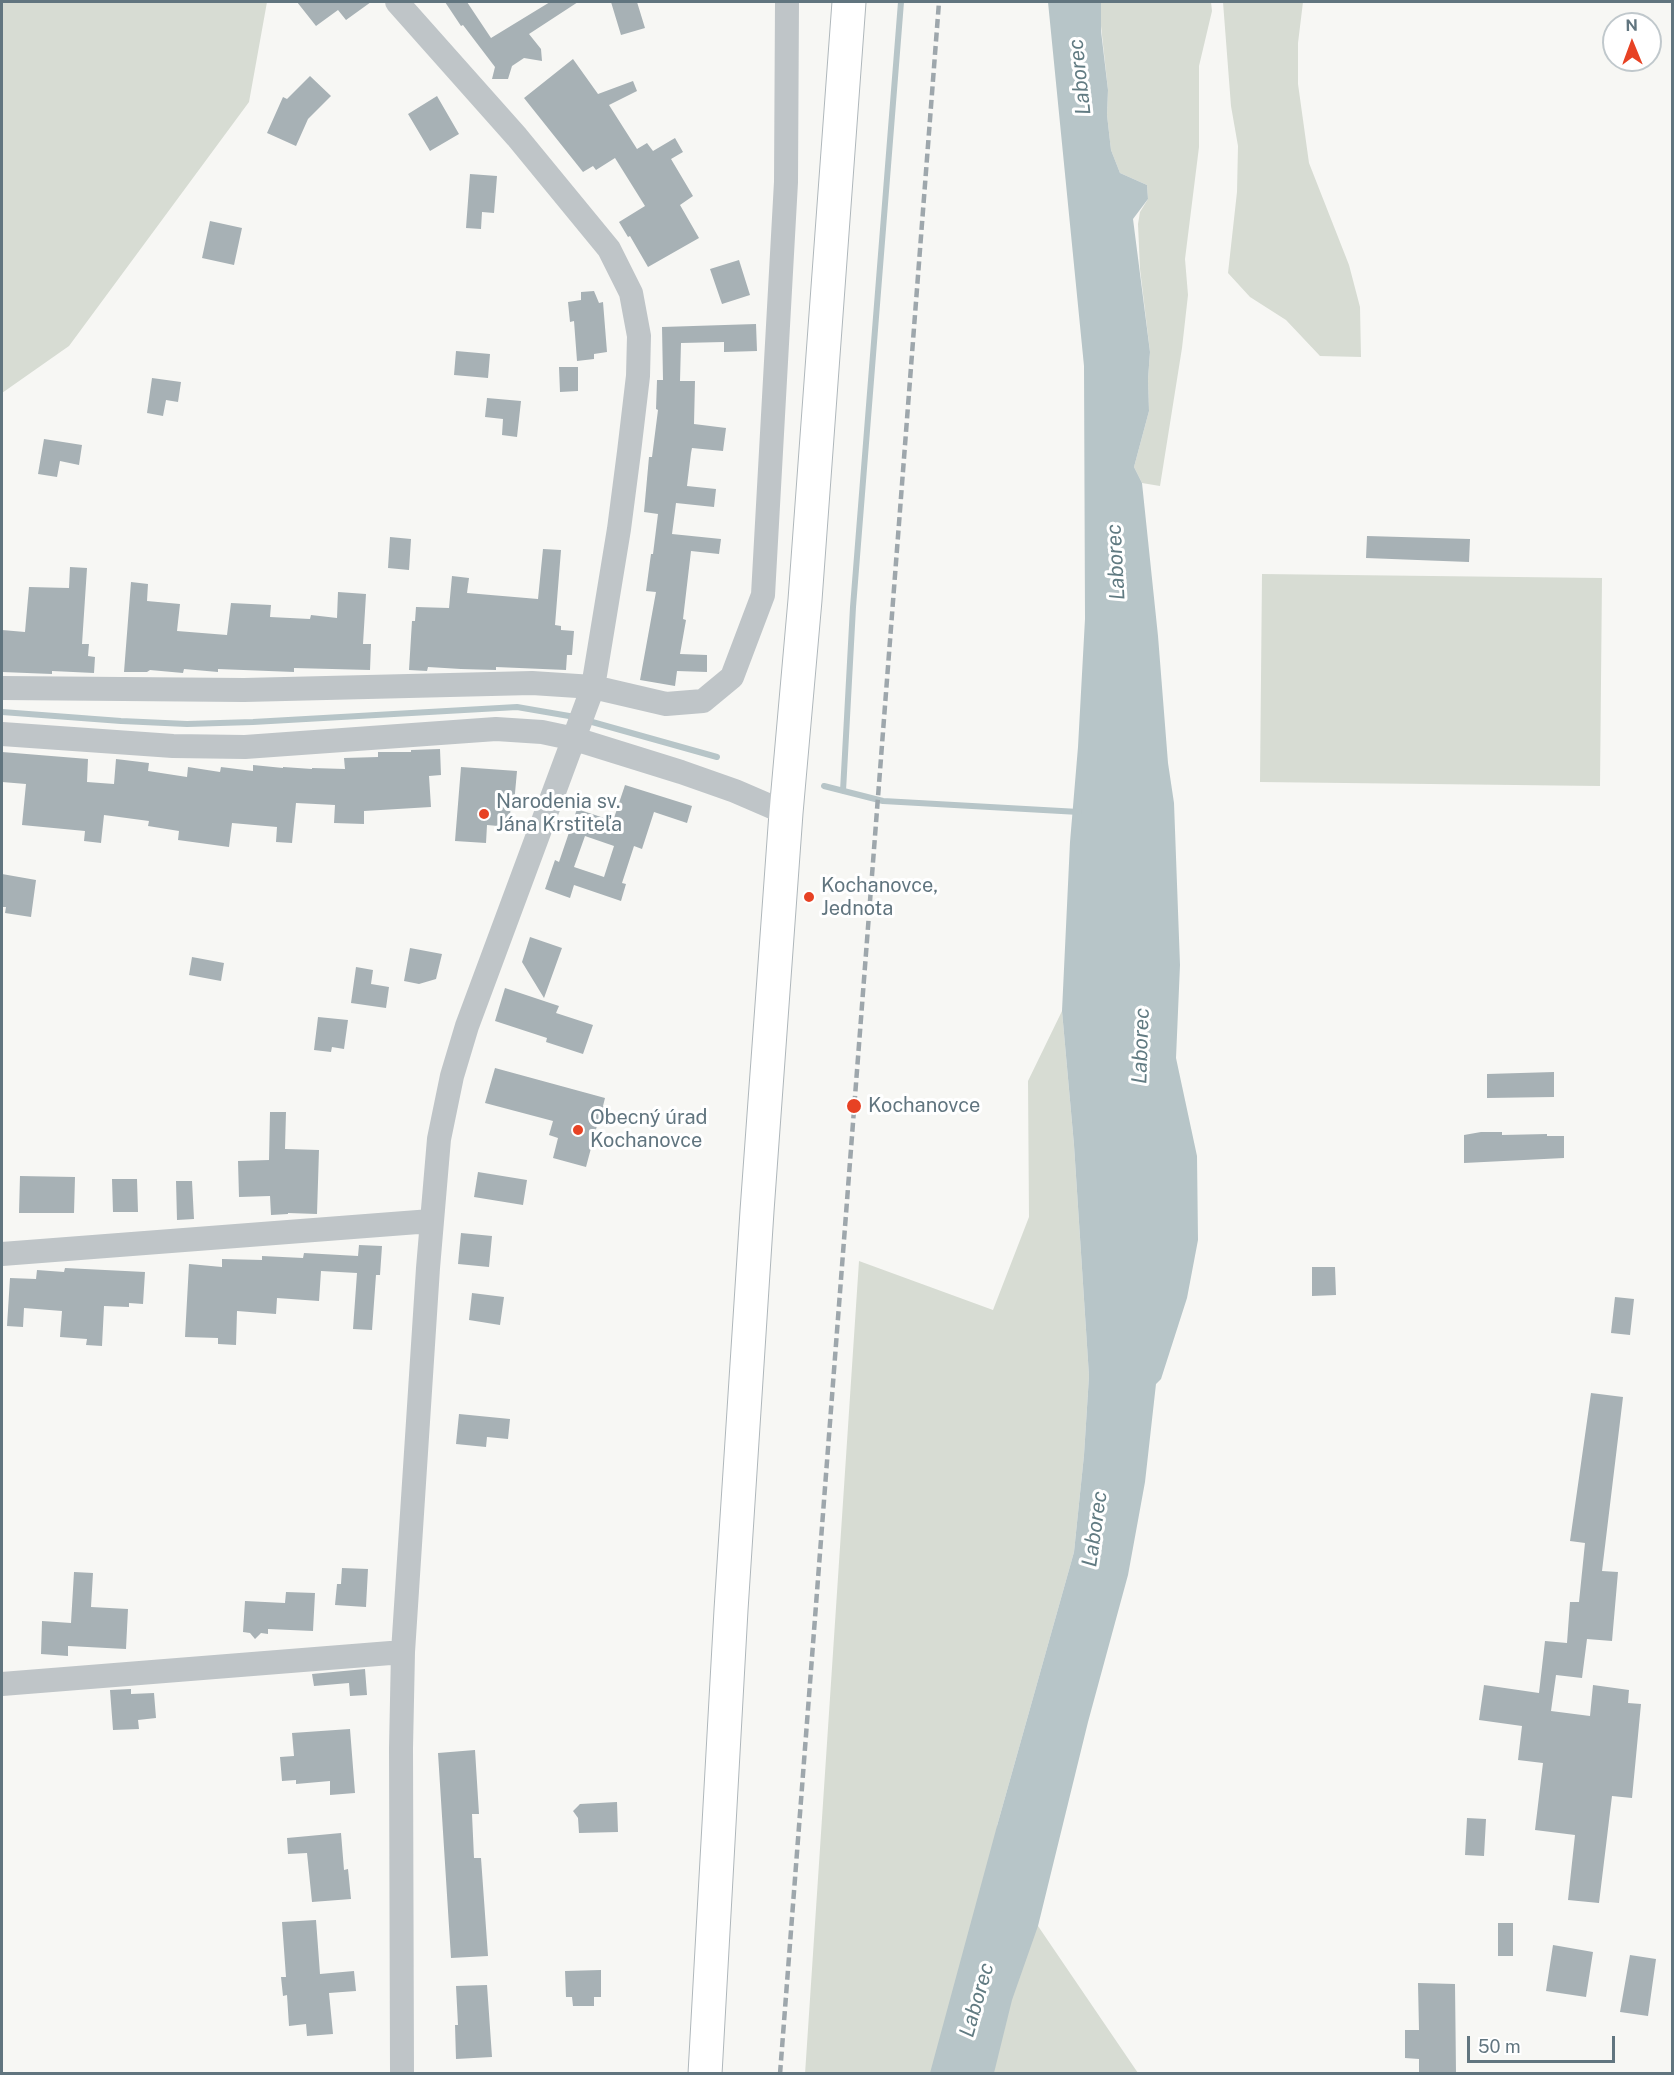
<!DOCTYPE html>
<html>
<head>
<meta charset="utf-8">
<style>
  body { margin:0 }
  #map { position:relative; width:1674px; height:2075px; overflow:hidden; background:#f7f7f4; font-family:"Public Sans",sans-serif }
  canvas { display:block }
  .frame { position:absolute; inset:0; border:3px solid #61757f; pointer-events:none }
  .north { position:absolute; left:1602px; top:12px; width:60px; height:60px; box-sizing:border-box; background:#fff; border:2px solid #c0c8cc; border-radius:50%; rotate:359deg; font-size:16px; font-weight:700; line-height:24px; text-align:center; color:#61757f }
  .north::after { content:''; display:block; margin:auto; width:21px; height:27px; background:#e74224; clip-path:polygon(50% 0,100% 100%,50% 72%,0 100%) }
  .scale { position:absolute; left:1467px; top:2036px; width:148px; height:27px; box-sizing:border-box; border:3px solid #61757f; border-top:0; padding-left:8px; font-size:18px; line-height:21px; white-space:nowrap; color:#61757f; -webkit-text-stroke:4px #fff; paint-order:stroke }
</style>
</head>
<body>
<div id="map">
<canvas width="1674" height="2075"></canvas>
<div class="frame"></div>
<div class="north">N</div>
<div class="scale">50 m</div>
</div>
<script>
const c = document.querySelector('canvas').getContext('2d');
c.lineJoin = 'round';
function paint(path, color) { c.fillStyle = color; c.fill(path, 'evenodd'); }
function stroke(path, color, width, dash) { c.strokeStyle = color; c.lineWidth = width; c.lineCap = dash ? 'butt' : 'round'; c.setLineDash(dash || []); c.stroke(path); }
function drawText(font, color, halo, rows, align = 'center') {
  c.font = font + ' "Public Sans",sans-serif'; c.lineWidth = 6; c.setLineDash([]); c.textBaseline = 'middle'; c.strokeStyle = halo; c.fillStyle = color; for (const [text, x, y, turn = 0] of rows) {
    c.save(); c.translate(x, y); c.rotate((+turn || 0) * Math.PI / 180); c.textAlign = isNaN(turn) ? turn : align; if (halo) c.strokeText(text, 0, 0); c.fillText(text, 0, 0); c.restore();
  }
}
const green = new Path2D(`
  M2 2H267L249 102 69 346 2 393Z
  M1100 2H1211L1212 11 1199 66V147L1185 259 1188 295 1182 348 1160 486 1142 483 1134 467 1149 411 1148 379 1150 352 1140 269 1138 224 1140 212 1148 199 1147 185 1120 173 1111 150 1107 115 1108 90 1101 26Z
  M1223 2H1303L1298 43V84L1309 163 1349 265 1360 307 1361 357 1320 356 1286 320 1250 297 1228 273 1237 192 1238 146 1231 106Z
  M1262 574 1602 578 1600 786 1260 782Z
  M1062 1011 1074 1145 1089 1376 1084 1455 1074 1552 997 1826 1038 1926 1138 2073 805 2074 859 1261 993 1310 1029 1217 1028 1081Z`);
const water = new Path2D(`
  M1048 2H1101V31L1108 90 1107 115 1111 150 1120 173 1147 185 1148 199 1133 219 1150 352 1148 379 1149 411 1134 467 1142 483 1158 636 1168 763 1174 803 1180 965 1176 1058 1197 1156 1198 1240 1187 1298 1161 1379 1156 1384 1145 1482 1128 1575 1088 1722 1038 1926 1012 2000 994 2073H930L997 1826 1074 1552 1084 1455 1089 1376 1074 1145 1062 1011 1070 842 1078 747 1085 619 1084 366Z`);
const stream = new Path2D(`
  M2 712 121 721 187 724 253 722 517 707 575 717
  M585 720 717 757
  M824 786 883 801 1079 812
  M843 791 853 607 901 2`);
const building = new Path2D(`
  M297 2H371L346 20 338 10 316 26Z
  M445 2H467L491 38 550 2H578L529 34 541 49 542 61 524 58 512 66 508 79H492L495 67 463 25 461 26Z
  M611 2H637L645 28 621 35Z
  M573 59 598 94 633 81 637 91 609 105 637 149 647 143 653 151 675 138 683 152 671 159 693 196 680 205 699 238 648 267 630 236 628 237 619 222 645 206 615 158 596 170 593 166 583 172 524 98Z
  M310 76 331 96 308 119 296 146 267 133 283 97 287 99Z
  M437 96 459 134 430 151 408 114Z
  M470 174 497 176 494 213 482 212 481 229 466 228Z
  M210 221 242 228 234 265 202 258Z
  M739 260 750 295 722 304 710 269Z
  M594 291 599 303 603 302 607 352 594 354V359L577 361 574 321 570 322 568 302 581 300V292Z
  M756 324 757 351 724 352V342L681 343 680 381H695L694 424 726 428 723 451 692 448 691 453 687 486 716 489 714 507 676 503 672 534 721 539 719 554 691 551 683 619 686 620 680 654 707 655V672L677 671 675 686 640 680 656 592 646 591 651 554H653L658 514 644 512 649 457H652L658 410 656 409 657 380H663L662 327Z
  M456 351 490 354 488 378 454 375Z
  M559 367H578V391L560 392Z
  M152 378 181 382 178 402 166 400 163 416 147 413Z
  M487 398 521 401 517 437 502 435 503 419 485 417Z
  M44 439 82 445 79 465 60 461 57 477 38 474Z
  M1367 536 1470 539 1469 562 1366 558Z
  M390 537 411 539 409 570 388 568Z
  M543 549 561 550 555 625 561 626V630L574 631 572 655H567L566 670 496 667V670L461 669 428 667 427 671 409 670 412 621H415L416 607 449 608 452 576 469 578 467 593 538 599Z
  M70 567 87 568 82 644H89L88 656 95 657 94 673 52 671V674L2 672V630L25 632 29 587 69 588Z
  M131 582 148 584 147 601 180 604 177 631 227 635 231 603 271 605 270 617 310 619 311 615 337 618 338 592 366 594 363 644H371L370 670 294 668V672L218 669V672L184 669 183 673 150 670 147 672H124Z
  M440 749 441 775 429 776 431 807 364 811V824L334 823 335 805 296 803 292 843 276 842 277 827 232 823 229 847 178 840 179 831 148 826 149 821 104 815 101 843 84 841 85 831 22 825 26 784 2 782V752L88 759 87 782 114 784 116 759 149 763 148 771 187 777 188 767 220 772 221 767 253 771V765L283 768V767L312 769V768L345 769 344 758 378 757V752H411V750Z
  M461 767 517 771 514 804H511L509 827 487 825 486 843 455 841Z
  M625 785 692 806 687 823 654 812 642 849 634 846 622 883 626 884 621 901 574 885 570 898 545 889 555 860 559 862 577 809 613 821ZM585 836 614 846 604 877 574 867Z
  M2 874 36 880 31 917 5 913 6 907H2Z
  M530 937 562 948 544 998 522 962Z
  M410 948 442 954 436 979 419 984 404 981Z
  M192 957 224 963 221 981 189 975Z
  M356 967 373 970 371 984 389 987 386 1008 351 1003Z
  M505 988 559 1006 556 1013 593 1025 583 1054 546 1042 547 1038 495 1021Z
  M318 1017 348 1020 344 1049 332 1047 331 1052 314 1050Z
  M495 1068 605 1098 603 1106 607 1107 603 1123 598 1122 586 1167 553 1158 558 1138 549 1135 553 1121 485 1103Z
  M1554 1072V1097L1487 1098V1074Z
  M270 1112H286L285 1149 319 1150 317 1214 288 1213V1214L271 1215 270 1196 239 1197 238 1161 269 1160Z
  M1481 1132H1502V1135L1547 1134V1136H1564V1158L1464 1163V1135Z
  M478 1172 527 1180 523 1205 474 1197Z
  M20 1176 75 1177 74 1213H19Z
  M112 1179H137L138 1212H113Z
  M176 1181H192L194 1219 177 1220Z
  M461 1233 492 1236 489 1267 458 1264Z
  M359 1245 382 1246 380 1275H376L372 1330 353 1329 357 1273 321 1271 319 1301 277 1298 276 1314 237 1311 236 1345 218 1344V1338L185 1337 189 1264 222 1267V1259L262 1260V1256L303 1258 304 1253 358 1256Z
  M1312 1267H1335L1336 1295 1312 1296Z
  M65 1268 145 1272 143 1304 129 1303V1307L104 1306 102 1346 86 1345 87 1339 60 1337 62 1311 24 1308 23 1327 7 1326 10 1278 36 1279 37 1270 64 1272Z
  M472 1293 504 1297 500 1325 469 1320Z
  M1615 1297 1634 1299 1630 1335 1611 1333Z
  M1591 1393 1623 1397 1602 1571 1618 1572 1612 1641 1587 1639 1582 1678 1556 1675 1551 1711 1590 1716 1593 1685 1629 1690 1628 1703 1641 1704 1632 1798 1612 1796 1599 1903 1568 1900 1575 1835 1535 1830 1543 1763 1518 1760 1522 1726 1479 1720 1484 1685 1539 1693 1545 1641 1567 1643 1570 1602H1579L1585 1543 1570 1541Z
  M459 1414 510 1419 508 1439 487 1437 486 1447 456 1444Z
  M342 1568 368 1569 366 1607 335 1605 337 1584H341Z
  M74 1572 93 1573 91 1607 128 1609 126 1649 68 1646V1656L41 1654 42 1621 71 1623Z
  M286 1592 315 1593 313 1631 268 1629V1634L261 1633 255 1639 250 1633 243 1632 245 1601 285 1603Z
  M365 1669 367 1695 350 1696 349 1683 314 1686 312 1674Z
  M131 1689V1694L154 1693 156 1718 138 1720 139 1729 113 1730 110 1690Z
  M350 1729 355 1793 330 1795V1781L296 1784V1780L282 1781 280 1757 294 1756 292 1733Z
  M475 1750 479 1814H472L474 1858H481L488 1956 451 1958 438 1753Z
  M617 1802 618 1832 579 1833 578 1818 573 1811 580 1804Z
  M1467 1818 1486 1819 1484 1856 1465 1855Z
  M341 1833 344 1870 348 1869 351 1899 312 1902 307 1853 288 1854 287 1838Z
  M316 1920 320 1974 354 1971 356 1991 329 1993 333 2034 307 2036 306 2024 289 2026 287 1995 283 1996 281 1977H286L282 1922Z
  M1498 1923H1513V1956H1498Z
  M1553 1945 1593 1952 1586 1997 1546 1991Z
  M1630 1955 1656 1959 1648 2016 1620 2012Z
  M601 1970V1997H594V2006H573L572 1997H566L565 1971Z
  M1418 1983 1455 1984 1456 2073H1419V2059L1405 2058V2030H1419Z
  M487 1985 492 2057 456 2059 455 2025H458L456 1986Z`);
const street = new Path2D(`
  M397 2 517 137 609 249 631 293 639 336 638 376 629 452 619 529 593 687 467 1026 452 1076 439 1139 428 1268 403 1652 401 1748 402 2074
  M2 688 244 690 532 683 593 687 666 704 703 701 732 677 763 595 786 182 787 2
  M2 734 173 746 245 747 496 729 542 732 575 739 681 772 735 791 786 813
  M2 1254 431 1221
  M2 1684 403 1652`);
const secondary = new Path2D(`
  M705 2074 731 1610 757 1211 786 813 805 600 849 2`);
const rail = new Path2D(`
  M780 2074 939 2`);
const markers = [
  [484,814,6,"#e74224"],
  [809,897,6,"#e74224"],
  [854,1106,8,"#e74224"],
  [578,1130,6,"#e74224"]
];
const poiNames = [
  ["Narodenia sv.",496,802],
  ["Jána Krstiteľa",496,825],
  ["Kochanovce,",821,886],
  ["Jednota",821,909],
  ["Kochanovce",868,1106],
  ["Obecný úrad",590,1118],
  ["Kochanovce",590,1141]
];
const waterNames = [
  ["Laborec",1080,77,-96],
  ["Laborec",1116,562,-93],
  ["Laborec",1141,1046,-88],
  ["Laborec",1095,1529,-82],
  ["Laborec",977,2000,-74]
];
paint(green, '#d7dcd3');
paint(water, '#b7c5c8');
stroke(stream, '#b7c5c8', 6);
paint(building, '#a7b1b5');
stroke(secondary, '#afb7bb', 35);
stroke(street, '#bfc5c8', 24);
stroke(secondary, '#fff', 33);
stroke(rail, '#9ea7ac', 4.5, [9, 4.5]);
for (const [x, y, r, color] of markers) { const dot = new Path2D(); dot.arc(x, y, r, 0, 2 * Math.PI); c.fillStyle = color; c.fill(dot); stroke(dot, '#fff', 2); }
drawText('20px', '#61757f', '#fff', poiNames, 'left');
drawText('italic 21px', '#617b82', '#fff', waterNames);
</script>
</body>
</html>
